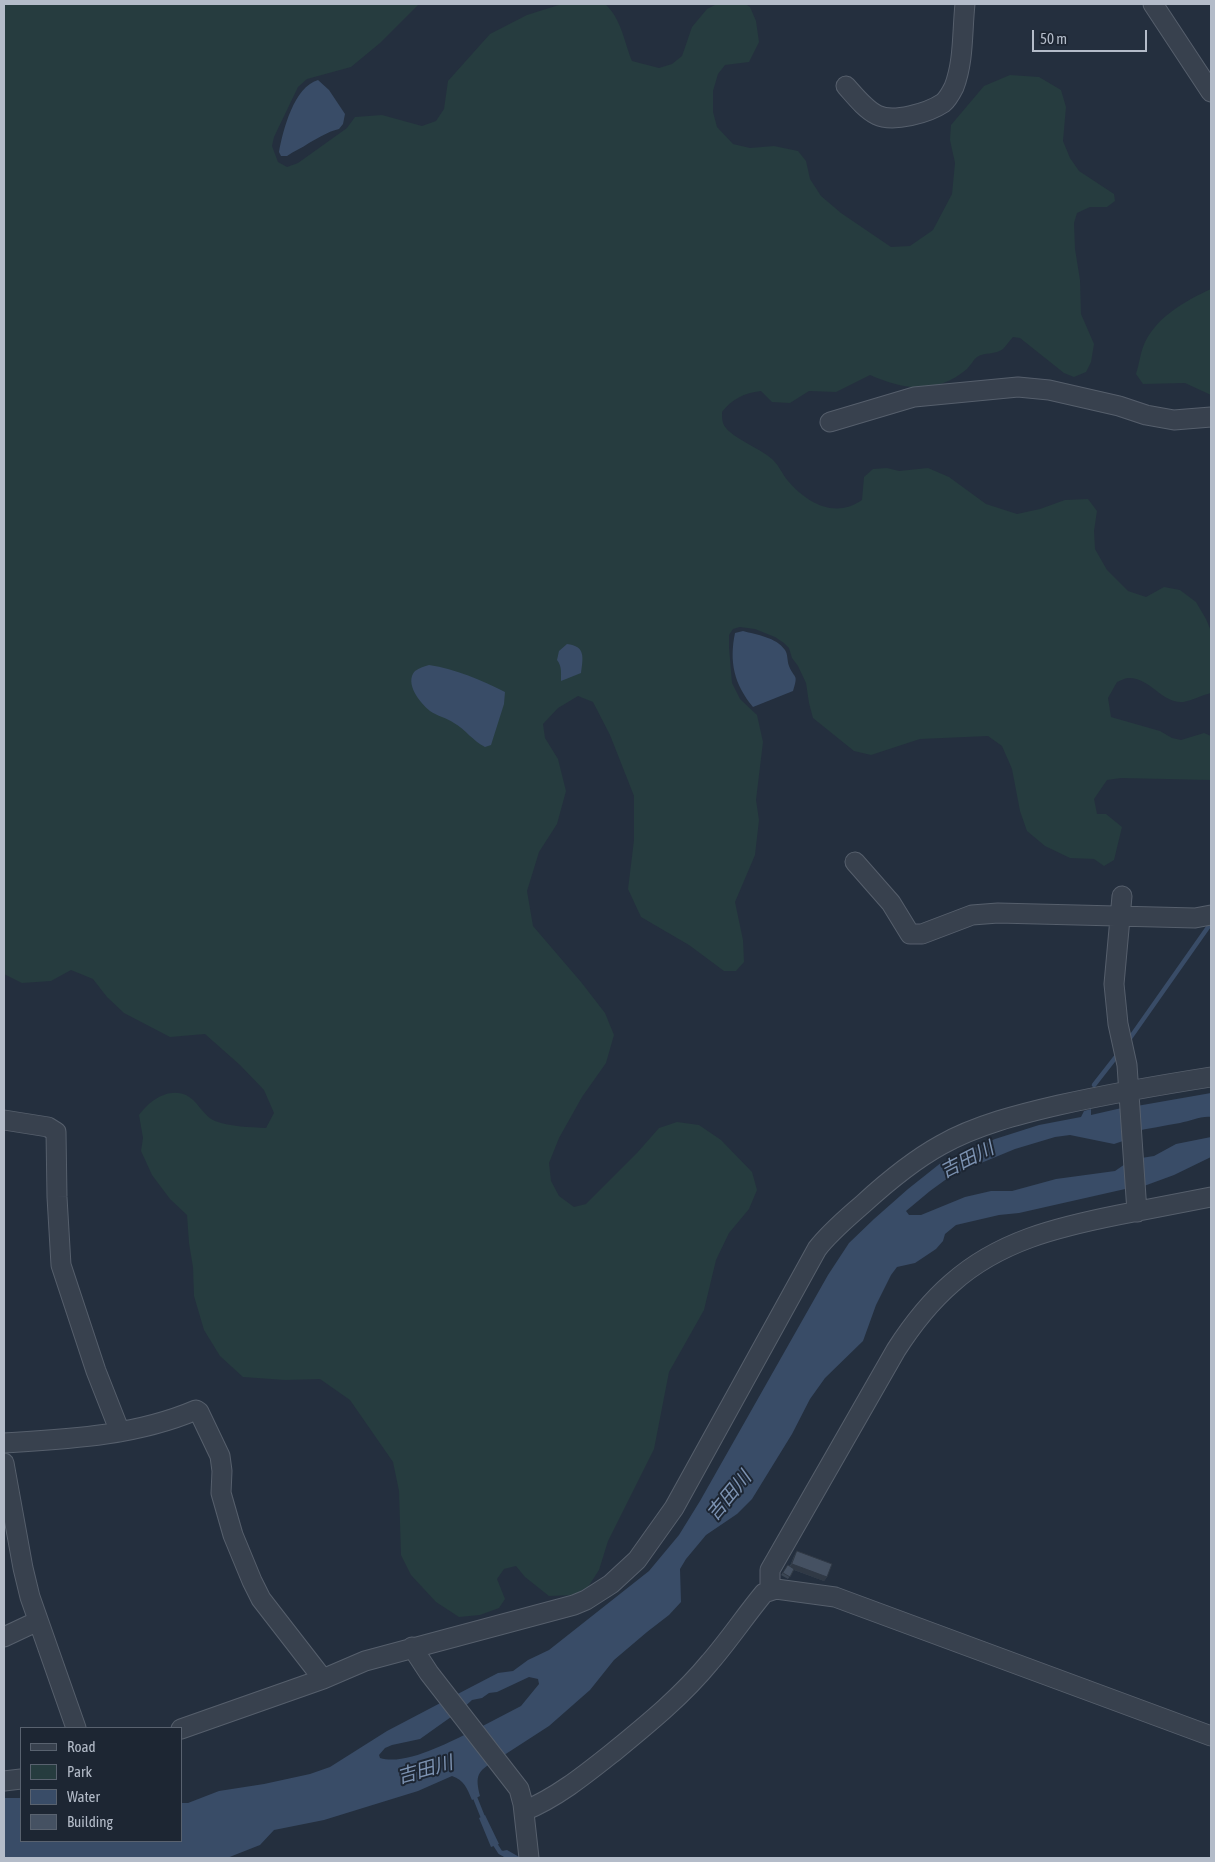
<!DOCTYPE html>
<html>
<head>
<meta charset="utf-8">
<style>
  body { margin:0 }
  #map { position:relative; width:1215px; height:1862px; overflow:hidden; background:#242f3e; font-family:"Asap Condensed",sans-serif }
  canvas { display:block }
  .frame { position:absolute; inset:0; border:5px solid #b4bcc9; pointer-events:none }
  .legend { position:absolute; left:20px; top:1727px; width:162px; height:115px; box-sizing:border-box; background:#1d2633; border:1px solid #59626f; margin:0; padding:6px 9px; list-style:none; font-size:15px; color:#b4bcc9 }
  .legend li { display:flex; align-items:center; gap:10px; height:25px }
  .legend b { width:25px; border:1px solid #59626f }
  .scale { position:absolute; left:1032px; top:30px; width:115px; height:22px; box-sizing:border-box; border:2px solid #b4bcc9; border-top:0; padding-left:6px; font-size:15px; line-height:18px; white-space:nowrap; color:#b4bcc9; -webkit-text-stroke:4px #1d2633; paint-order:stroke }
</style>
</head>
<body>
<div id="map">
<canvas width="1215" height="1862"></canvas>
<div class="frame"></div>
<ul class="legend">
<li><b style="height:6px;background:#38414e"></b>Road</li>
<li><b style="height:14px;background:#263c3f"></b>Park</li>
<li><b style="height:14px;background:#394c67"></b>Water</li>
<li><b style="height:14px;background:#455162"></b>Building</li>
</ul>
<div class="scale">50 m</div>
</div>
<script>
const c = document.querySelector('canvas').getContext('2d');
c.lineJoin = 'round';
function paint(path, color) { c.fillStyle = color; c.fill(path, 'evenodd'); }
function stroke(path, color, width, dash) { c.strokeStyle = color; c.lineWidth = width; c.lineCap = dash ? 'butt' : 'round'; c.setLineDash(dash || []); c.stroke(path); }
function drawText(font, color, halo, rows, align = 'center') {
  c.font = font + ' "Asap Condensed","Noto Sans JP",sans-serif'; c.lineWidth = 4; c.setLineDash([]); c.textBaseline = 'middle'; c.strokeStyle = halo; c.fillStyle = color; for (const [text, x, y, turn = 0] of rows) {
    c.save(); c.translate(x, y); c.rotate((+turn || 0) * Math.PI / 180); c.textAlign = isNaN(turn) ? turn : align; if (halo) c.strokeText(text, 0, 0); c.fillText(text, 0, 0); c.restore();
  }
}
const green = new Path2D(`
  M4 4H419L380 43 351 67 307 79 298 87 274 137 272 146 278 162 287 167 298 163 347 128 355 117 382 115 422 126 436 121 444 109 448 81 490 34 527 15 562 4H605C621 18 624 41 632 61L659 68 672 64 682 56 692 27 707 9 717 4H745L750 7 756 21 759 42 749 62 725 65 718 74 713 91V112L717 127 733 144 750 148 774 146 798 151 806 161 810 179 821 196 841 213 891 247 910 246 933 230 952 194 955 163 950 140 951 125 984 86 1010 75 1039 77 1061 90 1066 107 1063 141 1070 158 1079 171 1114 194 1115 201 1107 207H1090L1077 213 1074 223 1075 249 1080 280 1081 314 1094 344 1091 362 1086 372 1074 377 1064 373 1020 338 1013 337C1009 341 1006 346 1003 349 996 355 984 352 977 357 973 360 971 365 967 369 936 395 905 390 870 375L836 392 809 391 790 403 772 402 761 391C744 393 732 399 722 412 722 415 722 420 723 423 727 436 760 448 772 459 779 465 782 474 788 481 807 503 835 519 862 500L864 477 873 469 887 468 899 471 928 468 949 477 986 504 1017 514 1040 509 1065 500 1088 499 1097 511 1094 531 1095 549 1107 570 1128 591 1146 597 1164 587 1180 590 1196 602 1206 619 1211 631V693C1205 694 1186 703 1181 702 1161 702 1149 677 1128 678 1125 678 1120 681 1117 682L1108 698 1111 717 1160 731 1172 738 1181 740 1204 733 1211 736V780L1121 778 1107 780 1094 799 1097 814H1106L1122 827 1114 860 1104 866 1094 859 1070 858 1045 846 1027 831 1020 811 1012 769 1002 746 988 736 920 739 871 755 854 751 813 718 809 703 806 683 798 666 792 658 789 648 784 643 775 637 755 629 740 627 733 629 729 635V647L732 683 740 699 757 715 763 742 756 800 759 820 755 855 735 902 743 940 744 962 736 971H724L689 945 641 917 628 889 634 840V796L610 735 593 702 578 696 558 708 543 724 545 738 558 759 566 791 557 824 539 852 527 891 533 926 581 982 605 1013 614 1035 606 1063 582 1097 559 1138 549 1163 551 1181 559 1196 574 1207 586 1204 637 1153 659 1128 677 1122 699 1125 721 1140 752 1172 757 1190 749 1209 729 1233 716 1260 704 1310 669 1372 654 1449 608 1541 599 1570 588 1587 574 1595 549 1596 525 1577 516 1566 504 1569 497 1579 505 1599 499 1608 480 1615 459 1617 436 1602 411 1575 401 1555 399 1491 393 1462 350 1400 320 1379 285 1380 243 1377 220 1356 204 1330 194 1296 193 1267 189 1243 187 1215 170 1199 152 1175 141 1151 143 1138 139 1115C149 1101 168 1087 186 1095 197 1100 204 1117 215 1121 231 1127 250 1127 266 1128L274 1113 264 1090 240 1065 205 1034 170 1037 124 1013 107 997 93 979 71 970 51 981 22 983 4 974Z
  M1211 289V395L1185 383 1143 384 1136 374C1139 365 1140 355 1143 347 1154 318 1185 301 1211 289Z`);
const water = new Path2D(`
  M318 80 329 90 345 114 343 124 339 129C327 132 320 137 309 143 302 148 294 151 287 156H281L279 152C283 130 294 87 318 80Z
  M743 631C757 635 776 637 785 650 788 654 787 661 789 666 794 679 799 673 793 691L753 707C734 684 729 662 735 633Z
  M567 644C586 646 583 658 581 673L561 681C561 673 562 666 557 660L559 651Z
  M429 665C456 669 481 680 505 692L504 704 491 745 485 747C473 741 466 730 454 723 447 718 437 716 430 711 420 703 404 683 415 671 419 668 425 666 429 665Z
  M1211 1093V1117C1200 1116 1191 1121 1180 1123 1164 1126 1149 1128 1133 1132L1131 1107Z
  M1126 1107 1128 1134 1123 1141 1114 1144 1070 1135 1055 1137 1015 1149 952 1175 930 1191 906 1211 909 1215H921L965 1197 991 1191H1012L1056 1179 1115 1171 1131 1160 1134 1187 1019 1213 999 1215 956 1225 945 1234 943 1241 936 1249 915 1263 897 1267 891 1275 876 1305 863 1341 825 1378 810 1399 792 1434 752 1499 737 1514 706 1535 686 1559 680 1569 681 1602 669 1615 647 1632 614 1660 590 1690 549 1726 498 1759 475 1730 521 1706 539 1684 538 1679 529 1677 497 1692 489 1693 482 1698 472 1700 460 1711 450 1698 498 1673 513 1671 528 1660 549 1650 649 1571 679 1535 700 1501 828 1275 849 1243 874 1219 908 1189 942 1162 995 1139 1039 1125 1081 1117 1084 1111 1091 1109V1115Z
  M1211 1137V1157L1174 1175 1144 1186 1135 1159 1154 1156 1176 1144Z
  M448 1699 458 1712 420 1739 392 1745 385 1748 379 1755 380 1758C405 1766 450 1742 472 1731L495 1761C477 1771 475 1776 480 1796L472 1800C467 1788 464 1780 452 1776L418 1791 324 1820 274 1830 260 1845 227 1858H4V1798H21V1841H181V1803H188L219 1791 264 1784 310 1774 330 1767 387 1731Z
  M485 1815 499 1844 491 1847 479 1818Z
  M507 1850 521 1858H506L499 1854 502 1851Z`);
const stream = new Path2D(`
  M1128 1041 1211 923
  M1094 1085 1119 1053
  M474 1795 484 1820
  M493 1841 500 1852 512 1858`);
const minor = new Path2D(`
  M1153 4 1211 92
  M846 86C855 96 865 109 877 115 893 123 928 113 943 103 948 99 951 93 954 87 964 61 962 32 965 4
  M830 422 914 397 1018 387 1049 390 1119 406 1146 415 1174 420 1211 417
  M855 862 891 903 910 934H922L972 915 998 913 1195 918 1211 915
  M1122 896 1114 984 1118 1024 1127 1065 1137 1212
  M4 1120 48 1127 56 1132 57 1197 61 1265 96 1371 120 1432
  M4 1443C69 1439 135 1436 196 1410L199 1412 220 1456 222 1471 221 1493 233 1535 252 1581 261 1599 323 1679
  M4 1463 23 1568 30 1597 76 1728
  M770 1590V1570L896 1350C912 1325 930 1302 952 1283 999 1241 1058 1227 1118 1215 1149 1209 1180 1203 1211 1197
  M4 1637 38 1621
  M412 1647 429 1673 519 1789 523 1804 529 1858
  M181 1729 323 1679 365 1661 574 1605 586 1600 611 1584 637 1560 674 1508 817 1249C830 1232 846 1219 863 1204 887 1182 912 1161 941 1145 976 1125 1020 1114 1059 1105 1109 1094 1160 1085 1211 1077
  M4 1781 21 1779
  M524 1811C558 1797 587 1773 616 1750 649 1723 683 1695 710 1662 729 1640 745 1616 764 1593L776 1589 835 1597 1211 1736`);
const wall = new Path2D(`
  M797 1551 827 1577 824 1581 794 1570 788 1579 781 1575 788 1565 790 1566 794 1556Z`);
const shadedWall = new Path2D(`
  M792 1564 827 1577 824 1581 789 1568Z`);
const building = new Path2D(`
  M797 1551 832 1564 827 1577 792 1564Z
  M788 1565 794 1569 790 1577 783 1573Z`);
const waterNames = [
  ["吉田川",967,1160,-27],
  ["吉田川",729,1496,-50],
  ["吉田川",425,1770,-16]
];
paint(green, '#263c3f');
paint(water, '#394c67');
stroke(stream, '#394c67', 4.5);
stroke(minor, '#565f6c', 21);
stroke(minor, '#38414e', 19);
paint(wall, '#3b4654');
paint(shadedWall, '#303945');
paint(building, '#455162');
stroke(building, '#303945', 1);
drawText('italic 19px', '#7c92b1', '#1d2633', waterNames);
</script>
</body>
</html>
